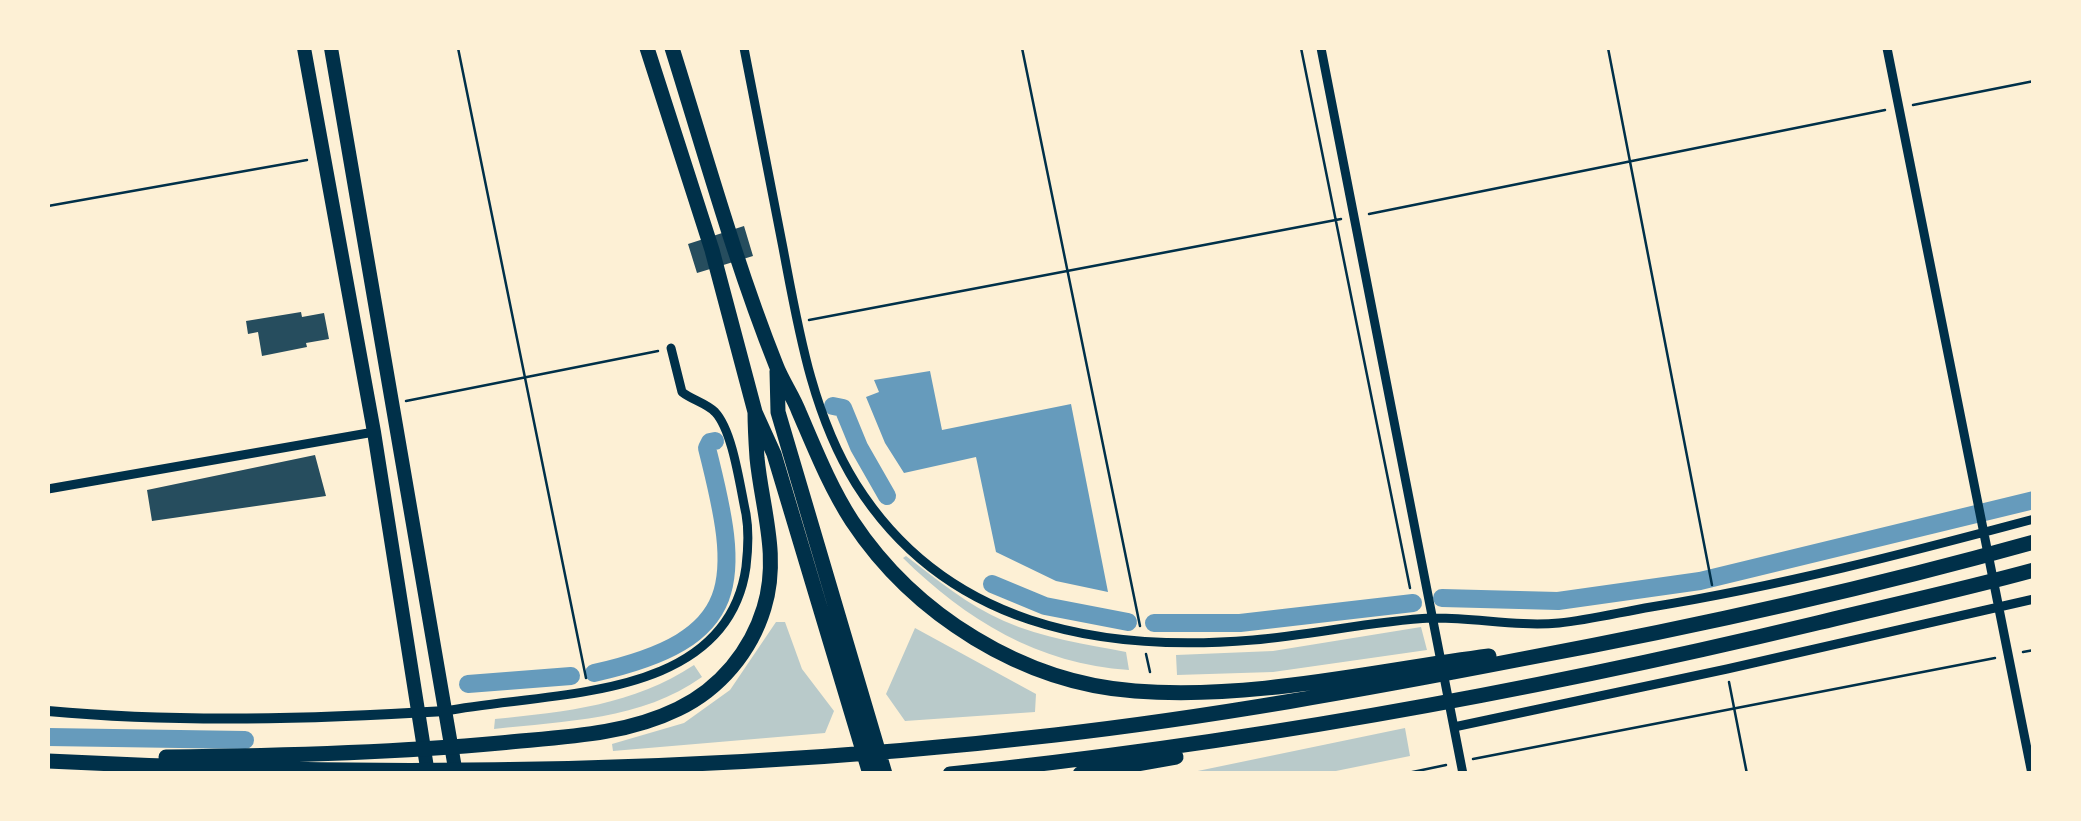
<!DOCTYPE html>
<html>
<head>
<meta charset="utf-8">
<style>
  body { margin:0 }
  #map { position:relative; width:2081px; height:821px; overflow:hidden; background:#fdf0d5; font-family:"Open Sans",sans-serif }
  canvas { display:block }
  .frame { position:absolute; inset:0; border:50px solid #fdf0d5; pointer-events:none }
</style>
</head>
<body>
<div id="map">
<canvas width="2081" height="821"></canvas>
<div class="frame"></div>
</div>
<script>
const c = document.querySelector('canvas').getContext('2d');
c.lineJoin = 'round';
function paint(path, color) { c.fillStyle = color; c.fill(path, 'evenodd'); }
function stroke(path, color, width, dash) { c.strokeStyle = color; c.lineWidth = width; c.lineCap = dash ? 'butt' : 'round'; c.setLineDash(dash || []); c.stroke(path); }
const green = new Path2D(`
  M906 556C936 579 969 606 1004 621 1043 638 1085 644 1126 652L1129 670C1038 664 966 620 903 558Z
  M776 622H785L802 669 834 711 825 733 613 751 612 744 684 723 730 690Z
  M1421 627 1427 650 1273 672 1177 675 1176 655 1273 651Z
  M915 628 1036 694 1035 712 905 721 886 694Z
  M694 665 702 677C642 720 565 721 494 729L495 719C565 712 634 705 694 665Z
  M1405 728 1410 756 1326 773H1188Z`);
const water = new Path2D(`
  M930 371 942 430 1071 404 1108 592 1056 581 996 552 976 457 904 473 885 443 866 397 879 392 874 380Z`);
const canal = new Path2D(`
  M833 406 843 408 859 447 887 496
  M992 584 1045 606 1128 622
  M1442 598 1558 601 1700 581 2034 500
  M1154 623H1240L1413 603
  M594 673C746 639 741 582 707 448L710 442 715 441
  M468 684 571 676
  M48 737 245 740`);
const building = new Path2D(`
  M744 226 753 256 697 273 688 244Z
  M301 312 302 317 324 313 329 339 306 343 307 347 262 356 258 332 248 334 246 321Z
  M315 455 326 496 152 521 147 490Z`);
const path = new Path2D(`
  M458 48 586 678
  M1022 48 1140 626
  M1301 48 1410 588
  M1608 48 1712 585
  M1913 105 2034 81
  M48 206 307 160
  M1369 214 1885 110
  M809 320 1341 219
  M406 401 658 351
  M2023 652 2034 650
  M1146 654 1150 672
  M1729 682 1747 774
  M1473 759 1995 658
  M1403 774 1446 765`);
const minor = new Path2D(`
  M744 48C757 114 770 181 783 248 798 327 812 414 856 484 945 625 1098 653 1253 640 1313 635 1372 621 1431 618 1474 617 1516 627 1559 623 1590 620 1621 612 1651 607 1780 586 1907 553 2034 519
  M1321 48 1463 774
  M1887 48 2032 774
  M48 489 374 432
  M446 711C547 691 727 703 746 567 748 550 749 531 746 514 740 487 733 431 715 412 706 403 692 400 682 392L671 348
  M1454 727 1727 669 2034 599`);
const tertiary = new Path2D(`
  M48 711C179 723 314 719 446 711`);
const trunk = new Path2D(`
  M304 48 374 432 428 774
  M331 48 456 774`);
const motorway = new Path2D(`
  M647 48 712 250 755 412 774 454 870 774
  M672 48C705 153 735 262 776 365 782 381 793 396 799 412 815 449 830 487 852 521 914 615 1023 683 1135 691 1254 700 1372 671 1489 656
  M777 371 778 412 885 774
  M166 757C278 756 389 753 500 743 560 737 623 736 678 709 720 689 751 651 764 608 780 556 762 509 757 458 756 443 755 427 755 412
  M48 761C383 778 721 774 1055 735 1212 717 1367 689 1522 659 1694 627 1866 589 2034 542
  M950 774C1241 744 1529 692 1813 624 1887 606 1961 590 2034 570
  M1080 774 1176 757`);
paint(green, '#b9caca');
paint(water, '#669bbc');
stroke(canal, '#669bbc', 18);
paint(building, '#264d5e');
stroke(path, '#003049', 2.5);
stroke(minor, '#003049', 9);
stroke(tertiary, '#003049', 10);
stroke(trunk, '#003049', 14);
stroke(motorway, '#003049', 15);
</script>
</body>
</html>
